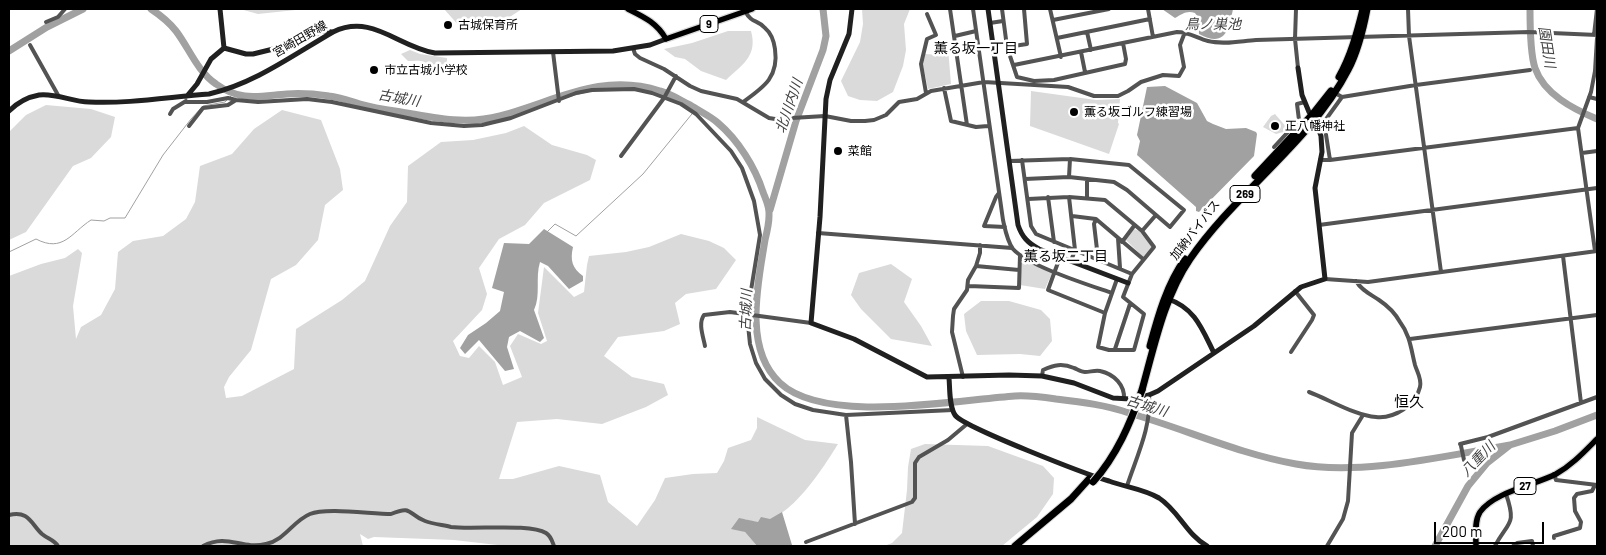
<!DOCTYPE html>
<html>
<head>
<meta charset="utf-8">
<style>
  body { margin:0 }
  #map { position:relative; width:1606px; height:555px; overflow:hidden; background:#fff; font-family:Barlow,sans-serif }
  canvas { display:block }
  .frame { position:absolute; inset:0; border:10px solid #000; pointer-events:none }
  .scale { position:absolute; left:1434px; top:522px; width:110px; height:22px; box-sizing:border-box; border:2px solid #000; border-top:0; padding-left:6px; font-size:15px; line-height:18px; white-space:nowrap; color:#000; -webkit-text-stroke:4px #fff; paint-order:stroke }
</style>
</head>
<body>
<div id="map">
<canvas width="1606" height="555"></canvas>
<div class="frame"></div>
<div class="scale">200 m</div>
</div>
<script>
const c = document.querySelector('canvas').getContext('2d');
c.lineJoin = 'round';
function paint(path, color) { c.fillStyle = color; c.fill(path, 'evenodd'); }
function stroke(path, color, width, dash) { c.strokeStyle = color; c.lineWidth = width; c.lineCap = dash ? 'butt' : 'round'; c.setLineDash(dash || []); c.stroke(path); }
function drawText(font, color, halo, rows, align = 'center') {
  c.font = font + ' Barlow,"Noto Sans JP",sans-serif'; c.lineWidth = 5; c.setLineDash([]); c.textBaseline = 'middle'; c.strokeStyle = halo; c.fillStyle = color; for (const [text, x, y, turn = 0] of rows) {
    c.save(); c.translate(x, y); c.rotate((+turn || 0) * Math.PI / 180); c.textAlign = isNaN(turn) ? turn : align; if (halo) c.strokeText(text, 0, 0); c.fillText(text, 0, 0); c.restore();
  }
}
const green = new Path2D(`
  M240 9H305L258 14Z
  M444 9H526H522L499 24 460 27Z
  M862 9H910L904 24 906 50 903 66 893 92 877 101 860 100 848 96 841 81 860 42 863 24Z
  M728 31H751C758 56 742 65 726 80L701 71 685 59 675 57 664 49 692 43Z
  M948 48 951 84 928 89 923 65 925 54 940 55 944 49Z
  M410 50 420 54 447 58V69C437 71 433 65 424 62 420 60 413 61 408 61L401 54Z
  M1031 91 1096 100 1120 99 1118 123 1119 124 1109 154 1030 126Z
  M46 105 91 109 115 117 111 137 91 158 73 166 26 232 9 240V132L26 115Z
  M282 110 321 120 340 169 343 190 325 205 318 240 296 265 271 279 251 350 229 377 224 387 226 398 242 396 294 369 296 329 342 300 365 281 390 226 407 202 408 166 441 142 473 140 506 133 524 126 552 145 587 155 596 160 590 180 544 203 525 225 499 239 479 268 487 294 482 310 453 341 460 356 469 358 479 346 495 362 503 385 522 377 510 346 518 334 541 344 547 341 538 313 544 267 574 297 584 292 587 265 589 256 626 252 649 247 681 234 709 241 724 248 736 260 716 289 686 294 675 303 680 324 664 331 618 337 604 356 632 377 664 384 668 395 646 407 602 424 557 419 517 422 499 479H513L559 466 600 475 608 502 637 526 655 500 665 478 693 474 717 473 724 461 728 448 751 440 757 428V417L805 440 838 444C823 468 781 537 745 519L737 529 745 532 757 546H506L454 540 374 537 368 539 360 534 363 546H9V276L41 264 65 258 78 249 82 253 73 306 76 339 81 327 101 315 115 289 118 252 133 241 163 236 186 219 195 202 200 166 232 154 254 129Z
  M1275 114 1288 129 1287 131 1276 134 1263 127 1271 116Z
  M1134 229 1139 231 1152 247 1143 257 1126 240Z
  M1022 260 1052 273 1045 289 1020 285Z
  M891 264 912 279 904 302 921 326 932 346 891 339 861 309 851 295 859 273Z
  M981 301H1009L1041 310 1050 319 1052 341 1040 356 1020 354 977 355 966 331 964 314Z
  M925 444 988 446 1043 466 1054 478 1053 494 1037 517 1002 546H884L892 543 902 533 907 490 908 467 911 449Z`);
const water = new Path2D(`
  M1162 9H1233C1229 30 1225 48 1199 34L1198 18 1195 13C1187 10 1182 14 1175 18Z
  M1165 86 1197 103 1207 121 1213 124 1226 129 1246 128 1256 132 1257 134 1254 156 1199 212 1196 211V207L1137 155 1140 141 1137 135 1147 87Z
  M544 229 573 247C570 260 572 268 583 276V281L569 289 548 266 540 262C535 278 541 295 534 310L544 338 540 342 520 331 509 337 507 347 514 369 505 371 479 340 465 354 460 348 468 335 486 323 500 311 504 292 492 288 504 243 529 244Z
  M782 512 792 545 790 546H757L745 532 731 529 739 518 758 522 761 517 770 519Z`);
const stream = new Path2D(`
  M547 232 555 224 576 236 643 174 696 109
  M9 252 36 239C63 253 71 233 91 220L104 221 110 218H125L163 155 191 119 203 106 225 102 234 93`);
const river = new Path2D(`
  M151 9C160 15 169 22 176 31 189 48 197 71 216 84 241 102 259 96 287 94 300 93 315 94 329 96 340 97 350 101 360 104 374 108 388 110 401 112 434 118 467 125 500 116 556 101 601 72 660 91 671 94 680 100 690 105 699 111 710 116 718 123 738 140 755 167 763 192 766 200 770 207 769 216 769 224 767 232 765 240 758 283 743 349 780 383 825 425 956 400 1015 396 1028 395 1042 397 1056 399 1081 402 1106 405 1129 413 1185 429 1239 454 1296 464 1362 476 1443 456 1510 445
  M1530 9C1530 25 1530 53 1535 68 1544 94 1573 109 1597 119
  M9 51 47 27 83 9
  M770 210 796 121 823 50 826 36 823 9
  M1435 546 1468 486 1487 463 1510 445 1555 431 1597 415`);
const street = new Path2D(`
  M950 9 967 125
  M973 9 1003 220C1005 229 1007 241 1013 249 1028 266 1089 285 1112 293
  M1002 9 1007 47 1017 77 1034 81 1054 80 1125 64 1126 59 1123 43
  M1050 9 1061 57
  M1148 9 1153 37
  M1296 9 1295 39 1298 68
  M1408 9 1409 36 1441 272
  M1053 20 1109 9
  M46 22 58 17 65 9
  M990 23 1003 21
  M1087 32 1091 50
  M1594 35 1597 9
  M955 36 976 31
  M1057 38 1150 19
  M30 45 58 95
  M1007 47 1027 44 1024 9
  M633 48 635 54 640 58 664 69 690 86 701 91 737 99 769 118 775 119 825 116 851 121H865L874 120 886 115 899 102 917 99 931 91 984 82 1068 87 1094 96H1118L1128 91 1141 82 1163 75 1179 76 1184 67 1180 45 1185 32
  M553 52 559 101
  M1081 52 1085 72
  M1014 65 1177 32C1189 32 1197 38 1208 41 1223 45 1241 41 1256 40L1529 32 1597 35
  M944 88 951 121 976 127 988 126
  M926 93 921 64 927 39 936 35 927 14
  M1335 93 1342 97 1416 85 1530 70
  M1589 97 1597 99
  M185 102H207L228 98 236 100 258 102 307 99 332 102 431 123 464 126 482 125 511 118 576 93 592 90 634 89 652 93 681 104 696 114 731 151 742 168 754 201 760 235 747 315 750 344 756 363 765 379 781 395 795 404 813 410 846 415 953 410
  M743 102C764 87 779 77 775 49 774 42 771 33 765 28 757 19 752 24 745 11
  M170 114 173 109 186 101
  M189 126 203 108 228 105 236 100
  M1274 147 1299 120 1297 104 1305 102
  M1582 153 1597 151
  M621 156 664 98 676 76
  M1022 160 1031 226 1036 234 1132 274
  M1320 160H1330L1578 128
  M1330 160 1324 122 1342 97
  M1009 161 1070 159 1129 165 1184 210 1170 227 1127 190 1114 182 1069 177 1025 179
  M1069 177 1070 159
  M1087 179V198
  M999 193 996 197 984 226 1005 227
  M1048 197 1054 242
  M1069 197 1075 250 1071 261
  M1028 199 1069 197 1105 200 1142 231 1154 247 1132 274 1123 297 1144 314 1134 350H1109L1098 347 1105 313 1117 279
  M1072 216 1096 219 1143 259
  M1096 219 1094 224 1098 258
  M1319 225 1597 188
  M1142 231 1156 215
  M818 233 1012 248
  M1118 238 1120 268
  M1122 242 1134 226
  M1595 251 1578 128 1591 92 1595 71 1597 38
  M1563 256 1581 403
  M1060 257 1048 290 1105 313
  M976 266 1019 270
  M1325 279 1368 282 1597 251
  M969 286 1019 288 1020 255
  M1410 339 1597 315
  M705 346C703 336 698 323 704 315L730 312 811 323
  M1115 349 1130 304
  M1291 352 1312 320 1314 315 1295 291
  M1042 376 1043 370C1054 365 1062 363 1074 368 1077 369 1081 372 1085 372 1090 372 1095 370 1100 371 1114 374 1125 385 1124 399
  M963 377 952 332 953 316 954 309 967 290 968 280 976 266 980 253V245
  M1309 392C1328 399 1356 416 1376 417 1394 419 1416 405 1420 387 1422 379 1417 372 1415 365 1411 349 1410 335 1400 322 1395 313 1388 306 1379 300 1370 294 1361 290 1356 281
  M846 415 851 462 855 524
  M1460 444 1488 437 1597 397
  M1461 446 1464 460
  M1554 474 1556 480 1597 485
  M1127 486C1136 458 1152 426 1149 395
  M9 515C29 510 31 524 42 534 48 539 54 540 58 546
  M1554 538V536L1580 528 1581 522 1575 511 1574 498 1577 494 1592 491 1595 485
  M806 542 912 502 915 498V463L919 457 948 440 967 424
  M203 546C228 533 241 550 266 544 285 540 293 521 310 514 326 507 371 514 391 514 413 505 407 514 425 521 433 524 443 525 451 527 473 530 530 523 546 533 551 536 552 541 554 546
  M1327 546 1343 519 1348 501 1352 433 1363 415
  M1495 546C1508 521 1517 526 1506 494
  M1513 546 1517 543 1532 541 1533 546`);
const secondary = new Path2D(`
  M852 9 849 34 830 80 826 99 820 217 811 323 854 339 927 377 1009 375 1042 376 1074 383 1113 398 1130 399 1149 395 1158 391 1254 326 1301 287 1325 279 1315 188 1322 152 1321 136 1317 125 1309 112 1302 95 1298 68
  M988 9 1018 225C1022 237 1028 243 1039 249L1128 283
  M224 48 246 54H253L298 43 322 31 332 32
  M187 96 197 84 211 59 224 48 220 9
  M9 111C17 103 28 97 39 95 57 93 72 102 89 102 128 104 169 97 209 94 254 84 293 55 333 32 372 13 398 47 435 53L613 51 650 45 666 39
  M1168 299C1195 308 1202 329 1214 353
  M949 378C950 389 949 406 955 415 963 427 1088 475 1109 481 1125 487 1144 489 1159 498 1178 510 1187 535 1207 546`);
const primary = new Path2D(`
  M628 9C644 17 657 23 666 39L752 9
  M1476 546C1476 536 1474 521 1480 512 1494 492 1535 485 1556 474 1572 465 1584 452 1597 439`);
const highway = new Path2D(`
  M1339 77C1351 56 1357 33 1363 9
  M1255 176 1312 115 1331 91
  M1150 346C1158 316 1167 284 1185 259
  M1142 390C1154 347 1164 297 1190 259 1236 192 1311 142 1348 70 1358 51 1363 30 1367 9
  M1015 546 1071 499 1089 479`);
const highwayBridge = new Path2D(`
  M1093 482C1117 455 1130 424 1142 390`);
const markers = [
  [448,25,5,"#000"],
  [374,70,5,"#000"],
  [1074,112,5,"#000"],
  [1275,126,5,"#000"],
  [838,151,5,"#000"]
];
const shields = [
  [709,24,18],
  [1245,194,30],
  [1525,486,22]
];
const shieldNames = [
  ["9",709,24],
  ["269",1245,194],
  ["27",1525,486]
];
const poiNames = [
  ["古城保育所",458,25],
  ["市立古城小学校",384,70],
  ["薫る坂ゴルフ練習場",1084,112],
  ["正八幡神社",1285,126],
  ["菜館",848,151]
];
const streetNames = [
  ["宮崎田野線",300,39,-30],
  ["加納バイパス",1195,230,-52]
];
const waterNames = [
  ["鳥ノ巣池",1213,24],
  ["園田川",1547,47,81],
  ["古城川",399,98,10],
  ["北川内川",789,106,-71],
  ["古城川",746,310,-88],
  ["古城川",1147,406,17],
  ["八重川",1478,459,-46]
];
const neighbourhoodNames = [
  ["薫る坂一丁目",976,48],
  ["薫る坂二丁目",1066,256]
];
const quarterNames = [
  ["恒久",1409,402]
];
paint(green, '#dadada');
paint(water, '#a1a1a1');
stroke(stream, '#a1a1a1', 1);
stroke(river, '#a1a1a1', 7);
stroke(primary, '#dbdbdb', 8);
stroke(highway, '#dbdbdb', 9);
stroke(street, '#535353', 4);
stroke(secondary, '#202020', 5);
stroke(primary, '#000', 5.5);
stroke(highway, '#000', 7);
stroke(highwayBridge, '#dbdbdb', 9, []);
stroke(highwayBridge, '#000', 7);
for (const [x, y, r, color] of markers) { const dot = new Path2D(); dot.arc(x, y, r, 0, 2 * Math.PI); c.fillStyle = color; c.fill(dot); stroke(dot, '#fff', 2); }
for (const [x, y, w] of shields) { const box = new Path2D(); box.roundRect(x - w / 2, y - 8.5, w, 17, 4); c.fillStyle = '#fff'; c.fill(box); stroke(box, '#000', 1); }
drawText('bold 11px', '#000', null, shieldNames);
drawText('12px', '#000', '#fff', poiNames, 'left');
drawText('12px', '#000', '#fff', streetNames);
drawText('italic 14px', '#424242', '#fff', waterNames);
drawText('14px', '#000', '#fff', neighbourhoodNames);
drawText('15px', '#000', '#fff', quarterNames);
</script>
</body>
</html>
